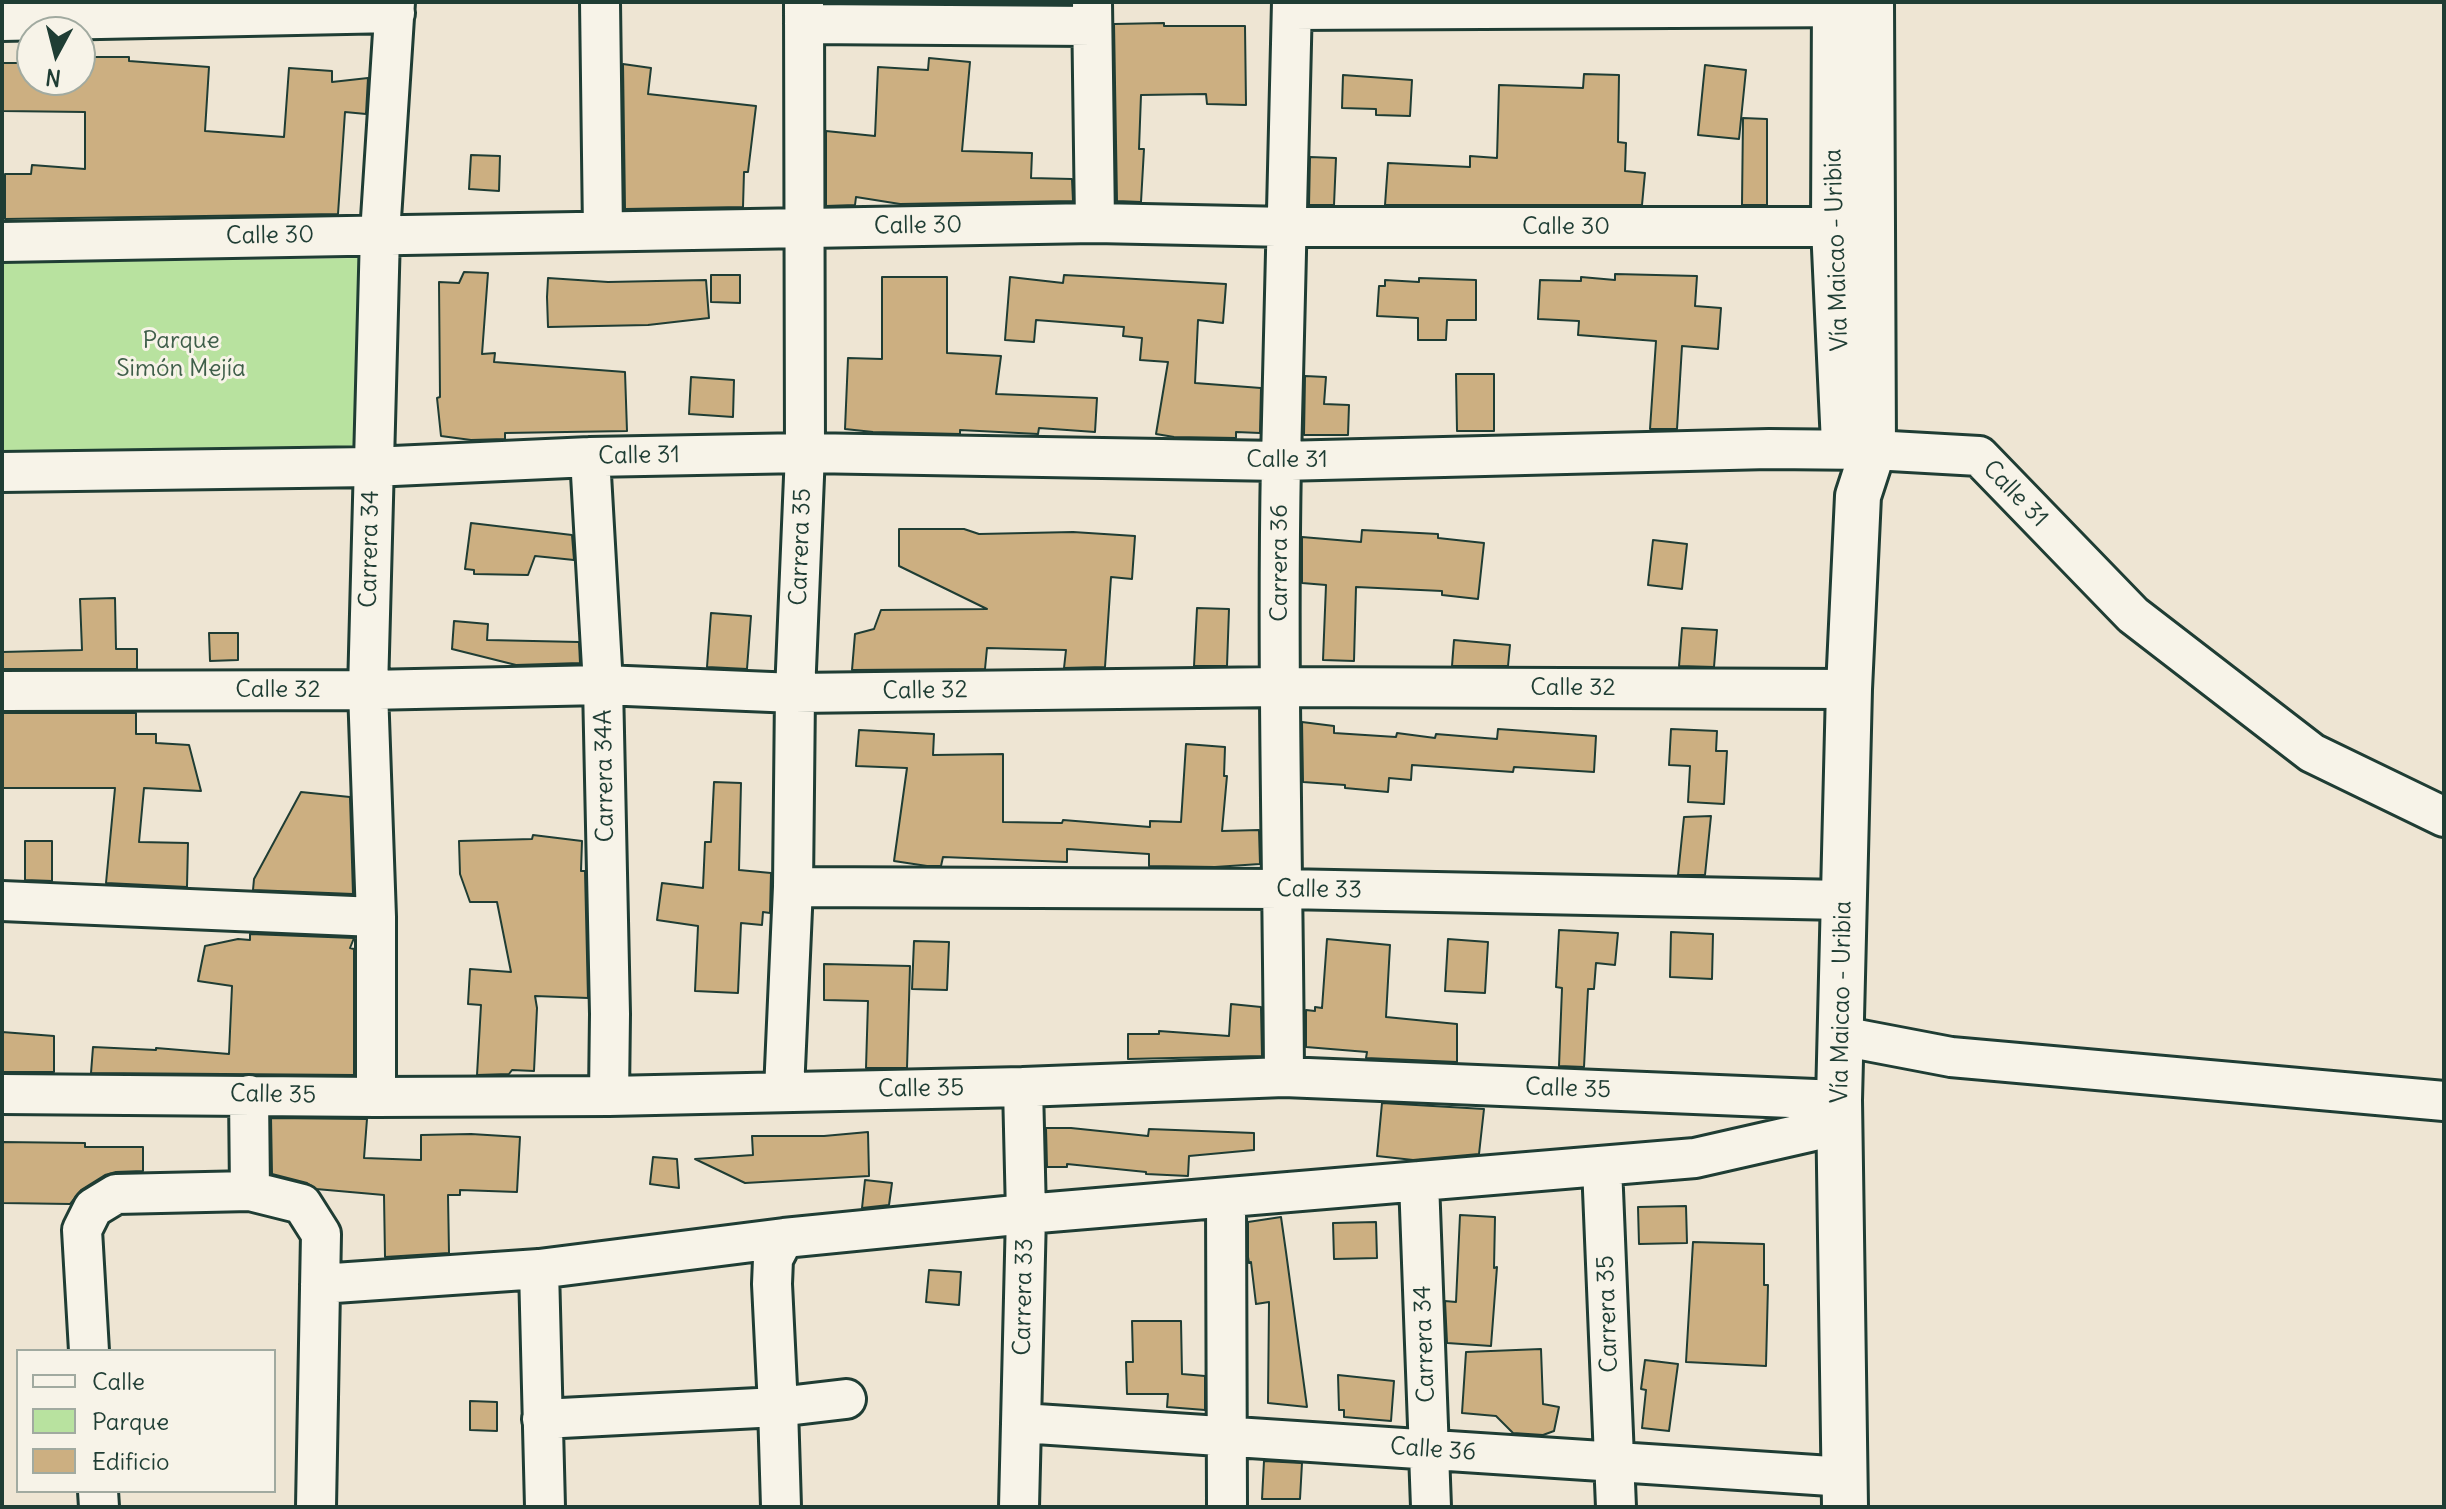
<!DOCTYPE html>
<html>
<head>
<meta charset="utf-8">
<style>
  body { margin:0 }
  #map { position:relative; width:2446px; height:1509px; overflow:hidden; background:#eee5d3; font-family:Delius,sans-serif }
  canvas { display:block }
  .frame { position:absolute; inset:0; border:4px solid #1f3d34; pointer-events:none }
  .legend { position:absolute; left:16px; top:1349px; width:260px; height:144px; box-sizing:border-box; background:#f7f3e8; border:2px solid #a1aaa0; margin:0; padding:10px 14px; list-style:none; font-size:24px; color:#1f3d34 }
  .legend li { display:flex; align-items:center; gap:16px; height:40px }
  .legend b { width:40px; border:2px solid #a1aaa0 }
  .north { position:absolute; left:16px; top:16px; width:80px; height:80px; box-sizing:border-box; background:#f7f3e8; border:2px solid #a1aaa0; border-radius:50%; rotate:187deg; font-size:22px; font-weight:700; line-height:32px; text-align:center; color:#1f3d34 }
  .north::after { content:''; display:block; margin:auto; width:28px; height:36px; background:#1f3d34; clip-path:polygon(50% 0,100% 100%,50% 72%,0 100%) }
</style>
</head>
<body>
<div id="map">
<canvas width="2446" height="1509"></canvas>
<div class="frame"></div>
<ul class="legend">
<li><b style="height:10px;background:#f7f3e8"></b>Calle</li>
<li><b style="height:22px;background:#b8e29f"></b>Parque</li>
<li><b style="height:22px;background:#ccaf81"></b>Edificio</li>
</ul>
<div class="north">N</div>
</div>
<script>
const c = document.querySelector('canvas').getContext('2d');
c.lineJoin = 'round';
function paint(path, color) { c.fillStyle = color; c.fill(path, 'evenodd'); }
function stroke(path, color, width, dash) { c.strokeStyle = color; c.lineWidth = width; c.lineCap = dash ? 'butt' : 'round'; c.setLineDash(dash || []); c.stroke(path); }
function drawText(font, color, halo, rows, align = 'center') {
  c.font = font + ' Delius,sans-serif'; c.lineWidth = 6; c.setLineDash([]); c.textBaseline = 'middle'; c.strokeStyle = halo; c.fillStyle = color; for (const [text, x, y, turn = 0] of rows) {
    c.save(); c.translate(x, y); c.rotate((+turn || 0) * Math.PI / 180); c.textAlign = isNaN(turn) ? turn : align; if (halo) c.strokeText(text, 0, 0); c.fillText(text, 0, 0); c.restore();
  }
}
const green = new Path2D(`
  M359 258 361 448 2 452V263Z`);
const building = new Path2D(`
  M1164 23V26H1245L1246 105 1207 104 1206 94 1141 95 1139 149H1144L1141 202 1117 201 1114 24Z
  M85 57H129V61L209 67 205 131 284 137 289 68 332 71V82L368 78 366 114 345 112 338 214 5 219V174H31L32 165 85 169V112L2 111V63H32V80H85Z
  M929 58 970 62 962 151 1032 153 1031 178 1072 179 1073 201 900 204 856 197 855 205 826 206V131L875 136 878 67 928 70Z
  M623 64 651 68 648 94 756 106 748 172H744L743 207 625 209Z
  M1705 65 1746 70 1739 139 1698 135Z
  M1584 74 1619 75 1618 142 1626 143 1625 171 1645 173 1642 205H1385L1388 163 1470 167V156L1497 158 1499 85 1583 88Z
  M1343 75 1412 80 1410 116 1376 115V109L1342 108Z
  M1743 118 1767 119V205H1742Z
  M471 155 500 156 499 191 469 189Z
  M1310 157 1336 158 1334 205H1309Z
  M464 272 488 273 482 354 495 353 494 362 625 372 627 431 505 433V439L471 440 441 436 437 398 440 397 439 282 459 283Z
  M1615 274 1697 276 1695 306 1721 308 1718 349 1682 346 1677 429H1650L1656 341 1578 335 1579 321 1538 319 1540 280 1581 281V277L1615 280Z
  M711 275H740V303L711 302Z
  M1064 275 1226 284 1223 323 1198 320 1195 383 1261 388 1260 433 1236 432V438L1174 437 1156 434 1168 362 1140 360 1142 338 1123 336 1124 327 1036 320 1034 342 1005 340 1010 277 1063 283Z
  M882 277H947V353L1001 356 996 394 1097 398 1095 432 1039 428 1038 434 960 430V434L873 432 845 429 848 358 882 359Z
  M548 278 608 282 706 280 709 318 648 325 548 327 547 297Z
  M1419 278 1476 280V320H1447L1446 340H1418V318L1377 316 1379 286H1385V280L1419 282Z
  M1456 374H1494V431H1457Z
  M1305 376 1326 377 1324 404 1349 405 1348 435H1304Z
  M691 377 734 380 733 417 689 414Z
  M471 523 572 535 574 560 535 556 528 575 474 574V570L465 569Z
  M899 529H964L979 534 1073 532 1135 536 1132 579 1111 577 1105 667 1064 668 1066 650 987 648 985 669 852 670 855 634 874 629 881 610 987 609 899 566Z
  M1362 530 1438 534V538L1484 543 1478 599 1442 595V591L1356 587 1354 661 1323 660 1326 585 1302 583V537L1361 542Z
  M1653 540 1687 544 1682 589 1648 585Z
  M115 598 116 649H137V669H2V652L82 650 80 599Z
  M1197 608 1229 609 1227 666H1194Z
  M711 613 751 616 747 669 707 667Z
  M454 621 488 624 487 640 579 642 580 663 516 665 452 649Z
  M1682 628 1717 630 1714 667 1679 666Z
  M209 633H238V660L210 661Z
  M1454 640 1510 645 1508 666H1452Z
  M2 713H136V734H156V743L189 745 201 791 144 788 139 842 188 843 187 887 106 883 115 788H2Z
  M1302 722 1334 726V733L1396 737 1397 733 1435 738 1436 734 1497 739 1498 729 1596 736 1594 772 1514 767 1513 772 1412 765 1411 780 1389 778 1388 792 1345 788V785L1303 782Z
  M1671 729 1717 731 1716 751H1727L1724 804 1688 802 1690 766 1669 765Z
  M859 730 934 734 933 755 1003 754V822L1062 823 1063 820 1150 827V821L1181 822 1186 744 1225 747 1224 776H1227L1222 831 1259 830 1260 864 1215 867 1149 866V854L1067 849V862L943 857 941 866H927L894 861 907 768 856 766Z
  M714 782 741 783 739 870 771 873 770 913 763 912 762 925 741 923 738 993 695 991 698 926 657 920 662 883 703 888 705 842H711Z
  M301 792 350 797 353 894 253 890 254 879Z
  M1711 816 1705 875H1678L1684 817Z
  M533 835 582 841 581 871H585L588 998 535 996 537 1008 534 1071 512 1070 509 1074 477 1075 481 1005 468 1004 470 969 511 972 497 902H470L460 874 459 841 532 839Z
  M25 841H52V881L25 880Z
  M1559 930 1618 933 1615 965 1596 963 1594 989H1588L1584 1067 1559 1066 1562 988 1556 987Z
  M1671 932 1713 934 1712 979 1670 977Z
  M250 934 354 938 350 948 354 949V1075L91 1073 93 1047 156 1050V1048L229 1054 232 986 198 981 205 946 238 939 250 940Z
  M1327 939 1390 945 1386 1017 1457 1024V1062L1366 1058 1367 1052 1306 1047V1010L1315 1011V1007L1322 1008Z
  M1448 939 1488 942 1485 993 1445 991Z
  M914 941 949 942 947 990 912 989Z
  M824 964 910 966 907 1068H866L868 1001 824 1000Z
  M1231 1004 1261 1007 1262 1056 1128 1059V1034H1159V1031L1229 1036Z
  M2 1032 54 1036V1072H2Z
  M1382 1103 1484 1109 1479 1154 1413 1160 1377 1156Z
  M271 1118 367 1119 364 1158 421 1160V1135L471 1134 520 1137 517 1192 460 1190V1195H448L449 1253 385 1257 384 1195 316 1189 307 1183 272 1174Z
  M1046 1128H1071L1148 1136 1149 1129 1254 1133V1150L1189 1156 1188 1176 1146 1174V1172L1067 1164V1167H1047Z
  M868 1132 869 1176 745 1183 695 1159 753 1155 752 1136H824Z
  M2 1142 85 1143V1147H143V1171L116 1172 105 1175 81 1190 70 1204 2 1203Z
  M653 1157 677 1159 679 1188 650 1184Z
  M865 1180 892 1183 889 1205 862 1208Z
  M1686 1206 1687 1243 1639 1244 1638 1207Z
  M1460 1215 1495 1217 1494 1268 1497 1267 1491 1346 1447 1343 1445 1301 1456 1302Z
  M1281 1217 1286 1252 1307 1407 1268 1403 1269 1302 1256 1304 1251 1262 1249 1263 1248 1257V1222Z
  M1376 1222 1377 1258 1334 1259 1333 1223Z
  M1693 1242 1764 1244V1285H1768L1766 1366 1686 1362Z
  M929 1270 961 1272 959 1305 926 1302Z
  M1132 1321H1181L1182 1374 1205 1376V1410L1167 1407 1168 1394H1127L1126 1362H1133Z
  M1541 1349 1543 1404 1559 1407 1554 1431 1543 1435 1513 1433 1496 1416 1462 1413 1466 1352Z
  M1645 1360 1678 1364 1669 1431 1642 1428 1646 1390 1641 1389Z
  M1338 1375 1394 1381 1391 1421 1344 1417V1410H1339Z
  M470 1401 497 1402V1431L470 1430Z
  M1264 1461 1302 1463 1300 1499H1262Z`);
const minor = new Path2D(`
  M600 2 603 231
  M1092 2 1095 223
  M1292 10 1864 7
  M2 21 395 13
  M804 24 1092 26
  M2 242 1095 223 1288 227H1834
  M590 457 603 685 610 1014 609 1096
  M2 472 372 467 590 457 805 453 1281 461 1769 449 1873 450 1979 456 2133 615 2312 753 2444 817
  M2 691 368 690 603 685 795 693 1279 687 1849 689
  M793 887 1283 889 1844 900
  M2 901 376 917
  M1841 1036 1951 1057 2444 1101
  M1284 1077C1283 871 1277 666 1281 461 1284 308 1289 155 1292 2
  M784 1091 793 887 795 693 805 453 804 2
  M2 1094 376 1097 609 1096 1023 1087 1284 1077 1839 1100
  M249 1095 250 1191
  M376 1097V917L368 690 380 234 395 2
  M1602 1166 1616 1507
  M1419 1181 1431 1507
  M1226 1198 1227 1507
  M539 1269 545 1507
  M320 1284 539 1269 784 1238 1026 1214 1695 1158 1840 1125
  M89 1351 82 1230 93 1208 116 1194 250 1191 302 1204 321 1234 316 1507
  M542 1419 778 1407 846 1399
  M1021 1423 1846 1477
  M98 1491 99 1507
  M781 1507 778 1407 772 1284 773 1259 784 1238
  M1019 1507 1026 1214 1023 1087`);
const tertiary = new Path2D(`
  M1835 2 1834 227 1844 444
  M1845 1507 1839 1100 1849 689 1858 496 1873 450 1871 2`);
const streetNames = [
  ["Calle 30",918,226,-1],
  ["Calle 30",1566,227],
  ["Calle 30",270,236,-1],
  ["Vía Maicao - Uribia",1837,250,-92],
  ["Calle 31",639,456,-1],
  ["Calle 31",1287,460],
  ["Calle 31",2015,494,46],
  ["Carrera 35",801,547,-88],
  ["Carrera 34",370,549,-89],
  ["Carrera 36",1280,563,-90],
  ["Calle 32",1573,688],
  ["Calle 32",278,690],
  ["Calle 32",925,691,-1],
  ["Carrera 34A",605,776,-91],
  ["Calle 33",1319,890,1],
  ["Vía Maicao - Uribia",1842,1002,-89],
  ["Calle 35",921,1089,-1],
  ["Calle 35",1568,1089,2],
  ["Calle 35",273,1095,1],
  ["Carrera 33",1024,1297,-89],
  ["Carrera 35",1608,1314,-92],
  ["Carrera 34",1425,1344,-92],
  ["Calle 36",1433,1450,4]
];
const parkNames = [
  ["Parque",181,341],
  ["Simón Mejía",181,369]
];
paint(green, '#b8e29f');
paint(building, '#ccaf81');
stroke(building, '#1f3d34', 2);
stroke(minor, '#1f3d34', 44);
stroke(tertiary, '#1f3d34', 50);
stroke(minor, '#f7f3e8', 38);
stroke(tertiary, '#f7f3e8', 44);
drawText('24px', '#1f3d34', '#f7f3e8', streetNames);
drawText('24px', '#3e5e49', '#f7f3e8', parkNames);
</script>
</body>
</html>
